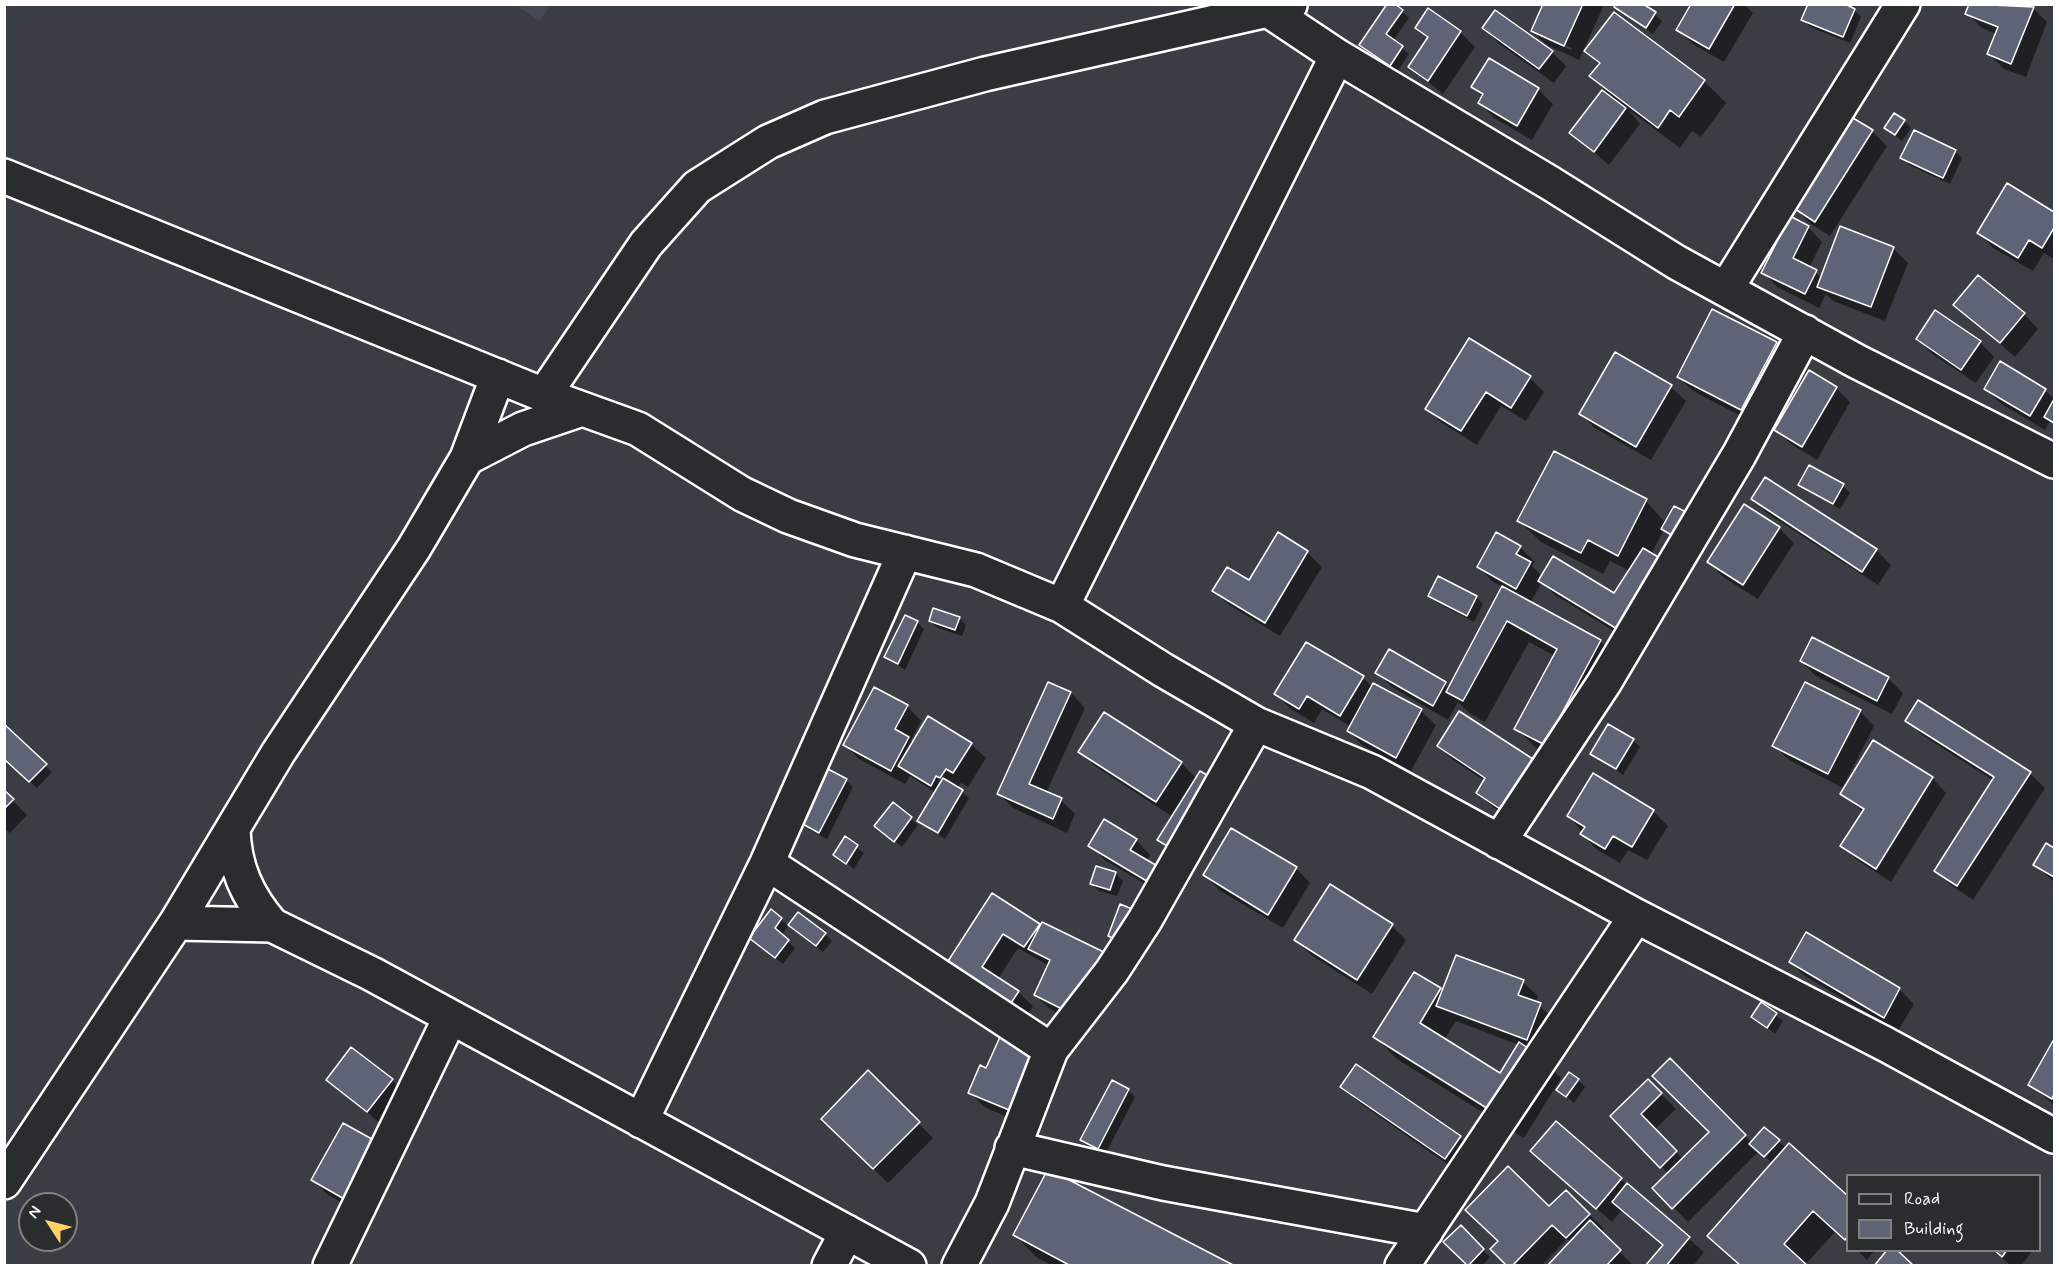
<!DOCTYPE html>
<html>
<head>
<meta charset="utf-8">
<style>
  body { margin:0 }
  #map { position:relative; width:2059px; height:1270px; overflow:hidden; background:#3a3d43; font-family:Mynerve,sans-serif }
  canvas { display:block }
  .frame { position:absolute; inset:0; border:6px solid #fff; pointer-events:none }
  .legend { position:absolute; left:1846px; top:1174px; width:195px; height:78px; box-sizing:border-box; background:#2a2d2e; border:2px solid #7f8182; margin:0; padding:8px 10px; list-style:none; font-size:18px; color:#fff }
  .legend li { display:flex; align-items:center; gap:12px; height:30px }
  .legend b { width:30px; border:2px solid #7f8182 }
  .north { position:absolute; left:18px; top:1192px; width:60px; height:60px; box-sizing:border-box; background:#2a2d2e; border:2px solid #7f8182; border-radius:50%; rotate:306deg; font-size:16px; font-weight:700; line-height:24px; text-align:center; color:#fff }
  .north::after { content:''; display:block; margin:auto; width:21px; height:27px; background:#ffd166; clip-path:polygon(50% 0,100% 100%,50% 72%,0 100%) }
</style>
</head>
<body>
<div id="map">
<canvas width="2059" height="1270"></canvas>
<div class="frame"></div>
<ul class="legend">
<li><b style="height:8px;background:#2a2d2e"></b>Road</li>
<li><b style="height:16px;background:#5e6375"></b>Building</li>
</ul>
<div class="north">N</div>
</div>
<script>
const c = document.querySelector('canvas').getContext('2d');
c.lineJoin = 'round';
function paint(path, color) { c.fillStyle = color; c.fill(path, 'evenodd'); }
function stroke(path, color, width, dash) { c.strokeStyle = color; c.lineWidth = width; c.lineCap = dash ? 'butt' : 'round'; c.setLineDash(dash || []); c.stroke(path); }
const built = new Path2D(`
  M516 5H551L539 21Z`);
const shadow = new Path2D(`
  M1544 4 1604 5 1579 60 1547 45 1532 31ZM1548 37 1572 48 1571 50 1548 40Z
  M1693 4H1744L1753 13 1724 62 1693 44 1678 30Z
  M1970 4H2024L2033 8 2047 22 2026 77 2004 69 1989 54 1997 34 1982 28 1967 13Z
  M1616 7 1655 14 1662 21 1653 34Z
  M1428 10 1460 32 1475 47 1443 94 1410 67 1429 39 1417 27Z
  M1854 10 1861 17 1850 43 1810 27 1803 20Z
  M1402 11 1409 18 1393 41 1409 54 1397 72 1361 45Z
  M1615 14 1704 81 1726 103 1701 137 1692 131 1680 148 1629 110 1640 124 1609 165 1571 133 1610 95 1591 76 1600 65 1586 51Z
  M1484 28 1552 52 1566 66 1554 83 1498 43Z
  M1473 87 1538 89 1553 104 1532 140 1494 118 1480 103 1483 97Z
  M1853 120 1873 132 1887 146 1830 236 1811 224 1796 209Z
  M1904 121 1911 128 1902 141 1886 128Z
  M1955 151 1962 158 1950 184 1909 165 1902 158Z
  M2007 185 2054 214V259L2044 253 2033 271 1993 248 1979 233Z
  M1808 227 1822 242 1809 268 1822 278 1893 248 1908 263 1885 321 1833 301 1826 294 1819 308 1777 287 1763 272Z
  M1955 305 2024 314 2038 329 2015 357Z
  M1918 339 1980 342 1994 357 1976 383 1932 354Z
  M1776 343 1791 357 1756 424 1693 391 1678 377Z
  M1615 354 1671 387 1686 401 1651 460 1595 428 1581 414Z
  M1530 378 1544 392 1526 421 1501 406 1477 445 1442 423 1427 409Z
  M1836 388 1850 402 1817 460 1791 444 1776 430Z
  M1986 389 2045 390 2054 399V425L2050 421 2045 430 2000 403Z
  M1765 479 1876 550 1891 565 1878 585 1767 513 1752 499Z
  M1800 484 1843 486 1850 493 1840 509 1807 491Z
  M1646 501 1684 544 1664 530 1651 554 1637 645 1555 595 1542 582 1530 603 1600 641 1622 663 1567 766 1538 750 1516 728 1555 656 1529 642 1485 722 1469 713 1458 702 1448 720 1392 687 1377 673 1389 651 1450 688 1503 587 1493 582 1479 567 1520 547 1535 562 1532 566 1543 577 1615 595 1630 571 1610 561 1603 574 1541 542 1519 521Z
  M1779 528 1794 543 1758 599 1723 577 1709 562Z
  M1278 534 1307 552 1322 567 1280 636 1229 605 1214 591 1249 582Z
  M1439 578 1476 597 1483 604 1474 622 1436 602 1429 595Z
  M959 618 966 625 962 636 938 628 931 621Z
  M917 622 924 629 905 670 886 657Z
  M1801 661 1888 678 1903 693 1892 714 1816 676Z
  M1363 678 1373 687 1421 711 1436 725 1411 771 1363 746 1349 731 1351 727 1322 709 1314 723 1291 709 1276 694Z
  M1071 693 1085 708 1046 793 1061 800 1075 814 1067 833 1013 808 999 794Z
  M907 706 921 721 911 740 913 743 971 744 986 758 968 787 961 783 957 788 969 798 945 839 919 821 936 793 910 776 905 784 859 759 844 744Z
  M1860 711 1874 726 1843 787 1932 778 1946 793 1891 882 1857 860 1842 846 1863 812 1842 794 1845 789 1789 760 1774 745Z
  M1907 720 2030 773 2045 788 1973 900 1951 885 1936 871 1994 781 1922 735Z
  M4 727 52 772 37 788 4 758Z
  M1633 740 1640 747 1623 775 1592 754Z
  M1438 745 1535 762 1518 824 1493 807 1478 793 1485 781 1453 760Z
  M1080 752 1181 763 1197 779 1221 785 1236 800 1194 867 1173 854 1159 840 1173 817 1095 766Z
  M846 780 853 787 827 839 808 829 801 822Z
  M4 792 27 815 10 833 4 828Z
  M893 804 918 825 902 847 876 826Z
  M1653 811 1668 826 1647 860 1628 850 1620 863 1596 849 1569 816Z
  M846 839 864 853 854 869 835 854Z
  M1136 840 1150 855 1147 861 1165 896 1105 860 1090 845Z
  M2047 845 2054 849V882L2035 865Z
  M1097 868 1116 874 1123 881 1117 896 1099 891 1092 884Z
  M1296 868 1310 883 1283 928 1219 890 1205 875Z
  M992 895 1041 927 1125 972 1112 1000 1097 993 1081 1025 1050 1009 1035 995 1049 966 1018 948 998 979 1018 992 1033 1006 1020 1026 957 986Z
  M781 919 788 926 781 936 795 948 783 964 751 938Z
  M790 925 825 934 832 941 823 952Z
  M1392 926 1406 940 1372 994 1311 955 1296 940Z
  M1806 934 1899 989 1914 1004 1898 1031 1805 976 1790 962Z
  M1415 974 1443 992 1523 982 1538 996 1535 1003 1555 1019 1539 1057 1561 1078 1524 1138 1397 1059 1375 1037ZM1456 1021 1519 1045 1500 1075 1444 1040Z
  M1761 1004 1783 1021 1775 1034 1753 1016Z
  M2054 1042V1105L2030 1085Z
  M1037 1044 1024 1124 984 1107 970 1092 987 1070Z
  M1670 1060 1752 1143 1778 1141 1848 1198V1242L1835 1232 1805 1265 1740 1266 1709 1236 1773 1164 1759 1151 1688 1222 1655 1188 1669 1174 1612 1116 1648 1081 1676 1109 1654 1130 1683 1159 1711 1132Z
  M868 1073 933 1138 888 1183 823 1119Z
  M328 1079 392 1080 406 1094 382 1125Z
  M1578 1080 1585 1087 1574 1103 1558 1090Z
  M1342 1087 1460 1138 1474 1152 1460 1173 1357 1101Z
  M1128 1090 1135 1097 1105 1155 1089 1147 1082 1140Z
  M1556 1123 1704 1252 1693 1266H1647L1664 1246 1622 1210 1612 1222 1532 1151Z
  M344 1125 361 1213 328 1195 313 1180Z
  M1566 1192 1604 1229 1600 1233 1634 1266H1549L1571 1242 1567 1239 1541 1266H1509L1549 1208Z
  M1461 1228 1490 1257 1482 1266H1468Z
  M1015 1235 1232 1266H1053L1036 1257Z
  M1857 1250H1875L1867 1260Z
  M1992 1250H2033L2021 1266H2011Z`);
const building = new Path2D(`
  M1387 4H1395L1403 10 1386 34 1403 46 1390 66 1359 45Z
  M1543 4H1583L1564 46 1531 31Z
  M1615 4H1643L1656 12 1646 28 1614 7Z
  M1691 4H1735L1709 49 1676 30Z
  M1808 4H1845L1855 9 1843 37 1801 20Z
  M1969 4 2034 7 2011 64 1987 54 1998 27 1965 14Z
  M1428 8 1461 31 1428 81 1408 67 1428 37 1415 28Z
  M1495 10 1553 51 1539 69 1482 28Z
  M1614 12 1705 80 1679 117 1670 110 1658 128 1589 76 1600 63 1584 51Z
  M1489 58 1539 88 1517 126 1478 103 1483 94 1471 87Z
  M1602 90 1626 108 1594 152 1569 133Z
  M1894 113 1905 120 1895 135 1884 128Z
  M1853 118 1873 130 1815 222 1795 209Z
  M1914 130 1956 150 1943 178 1900 158Z
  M2007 183 2054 212V228L2042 248 2029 240 2018 258 1977 233Z
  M1790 216 1809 226 1793 258 1817 270 1805 294 1761 273Z
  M1840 226 1894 247 1871 307 1817 287Z
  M1978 275 2025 313 2000 343 1953 305Z
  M1712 309 1777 342 1741 410 1677 377Z
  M1935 310 1981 341 1961 370 1916 339Z
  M1469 338 1531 376 1511 408 1486 392 1461 431 1425 409Z
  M1615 352 1672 385 1636 447 1579 414Z
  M2000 361 2046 389 2030 416 1984 389Z
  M1809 370 1837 387 1802 447 1774 430Z
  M2054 399V423L2044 417Z
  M1554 451 1647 499 1618 556 1588 540 1581 553 1517 521Z
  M1809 465 1844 484 1833 504 1798 485Z
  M1765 477 1877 549 1862 572 1751 499Z
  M1744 504 1780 527 1743 585 1707 562Z
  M1674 506 1690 514 1677 538 1661 529Z
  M1278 532 1308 551 1265 623 1212 591 1227 567 1249 580Z
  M1496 532 1521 546 1516 554 1531 562 1516 589 1477 567Z
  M1643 548 1665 561 1622 632 1538 581 1553 556 1614 593Z
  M1438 576 1477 596 1467 616 1428 596Z
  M1502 586 1601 640 1545 745 1514 729 1557 649 1507 621 1463 701 1446 692Z
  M933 608 960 617 955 630 929 621Z
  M905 615 918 621 898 664 884 657Z
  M1812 637 1889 677 1877 701 1800 661Z
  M1306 642 1364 676 1340 716 1307 696 1299 709 1274 694Z
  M1389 649 1446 682 1433 706 1375 673Z
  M1048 682 1071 692 1029 784 1062 798 1053 819 997 794Z
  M1805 682 1861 710 1828 774 1772 746Z
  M1373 683 1422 709 1396 758 1347 731Z
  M874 687 908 705 895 729 909 737 891 771 843 745Z
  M1918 700 2031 772 1957 886 1934 871 1994 777 1905 721Z
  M1459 711 1536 761 1503 811 1476 793 1485 778 1437 746Z
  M1104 712 1182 762 1156 802 1078 752Z
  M928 716 972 743 953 773 946 769 940 778 936 776 931 786 898 766Z
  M4 724 47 764 29 782 4 759Z
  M1608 724 1634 739 1616 769 1590 754Z
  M1873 740 1933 777 1876 869 1840 846 1864 809 1840 794Z
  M828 769 847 779 819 833 799 822Z
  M1200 771 1222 784 1179 853 1157 840Z
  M1593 773 1654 810 1632 847 1613 836 1605 849 1580 834 1585 827 1567 816Z
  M943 778 963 790 938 833 917 821Z
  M4 790 14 799 4 809Z
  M893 802 912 817 894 842 874 826Z
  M1104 819 1137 839 1130 850 1159 867 1150 883 1088 846Z
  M1231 828 1297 867 1268 915 1203 875Z
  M845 836 858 845 846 864 833 855Z
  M2046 843 2054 848V877L2033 865Z
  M1096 866 1116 872 1110 890 1090 884Z
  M1330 884 1393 924 1357 980 1294 940Z
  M992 893 1040 924 1024 947 1003 934 982 967 1019 991 1005 1012 941 972Z
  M1120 904 1137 911 1124 943 1108 936Z
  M771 909 782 918 775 928 789 940 775 958 749 938Z
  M798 912 826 933 816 946 788 925Z
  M1042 922 1112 956 1097 987 1082 980 1066 1011 1034 995 1050 960 1028 949Z
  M1806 932 1900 988 1884 1018 1789 962Z
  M1456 955 1524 980 1518 995 1541 1003 1527 1040 1436 1006Z
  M1414 972 1441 988 1420 1023 1500 1073 1519 1042 1540 1056 1501 1117 1373 1037Z
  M1761 1002 1777 1013 1767 1028 1751 1017Z
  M1004 1028 1038 1043 1009 1110 968 1093 980 1065 986 1068Z
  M2054 1039V1094L2052 1099 2028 1085Z
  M351 1047 393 1079 367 1112 326 1080Z
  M1670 1058 1746 1135 1672 1209 1652 1188 1709 1132 1652 1076Z
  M1356 1064 1461 1136 1445 1159 1340 1087Z
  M868 1070 920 1122 873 1169 821 1119Z
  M1569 1072 1579 1079 1566 1097 1556 1090Z
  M1648 1079 1662 1093 1641 1114 1677 1151 1660 1168 1610 1116Z
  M1112 1080 1129 1089 1098 1149 1080 1140Z
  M1556 1121 1622 1178 1596 1209 1530 1151Z
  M343 1123 379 1143 346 1200 311 1180Z
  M1764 1127 1780 1140 1764 1157 1749 1144Z
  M1789 1143 1848 1196V1236L1845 1240 1813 1211 1784 1244 1808 1266H1741L1707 1236Z
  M1508 1166 1549 1206 1566 1190 1590 1214 1566 1238 1552 1225 1512 1266H1507L1490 1249 1498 1241 1465 1210Z
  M1048 1169 1235 1266H1071L1013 1235Z
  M1627 1183 1690 1237 1666 1266H1645L1663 1245 1612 1202Z
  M1590 1220 1621 1250 1606 1266H1547Z
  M1461 1225 1484 1249 1468 1266 1443 1242Z
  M1887 1250H1897L1914 1266H1874Z
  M1994 1250H2007L2002 1257Z`);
const minor = new Path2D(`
  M1268 10 1337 56 1550 183 1676 262 1856 361 2054 461
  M4 176 544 395 638 429 742 494 788 516 855 540 976 570 1062 606 1163 670 1256 724 1372 772 1636 916 1885 1044 2054 1136
  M1726 289 1903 4
  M544 395 646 244 697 187 768 142 825 117 985 74 1290 5
  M467 458 523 429 582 409
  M1062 606 1337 56
  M233 829C234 867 247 896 272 925
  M1499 842 1604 683 1739 455 1805 332
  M767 863 1051 1050
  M176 923 272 925 372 974 909 1266
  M641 1121 767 863 905 552
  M1012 1148 1163 1183 1426 1231
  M4 1182 176 923 278 753 414 548 467 458 498 376
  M330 1266 450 1018
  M829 1266 847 1232
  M959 1266 992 1203 1051 1050 1112 971 1145 920 1256 724
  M1402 1266 1636 916`);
paint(built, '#454852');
paint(shadow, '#0007');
paint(building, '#5e6375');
stroke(building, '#fff', 1.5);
stroke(minor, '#fff', 38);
stroke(minor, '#2a2d2e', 33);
</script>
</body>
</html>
